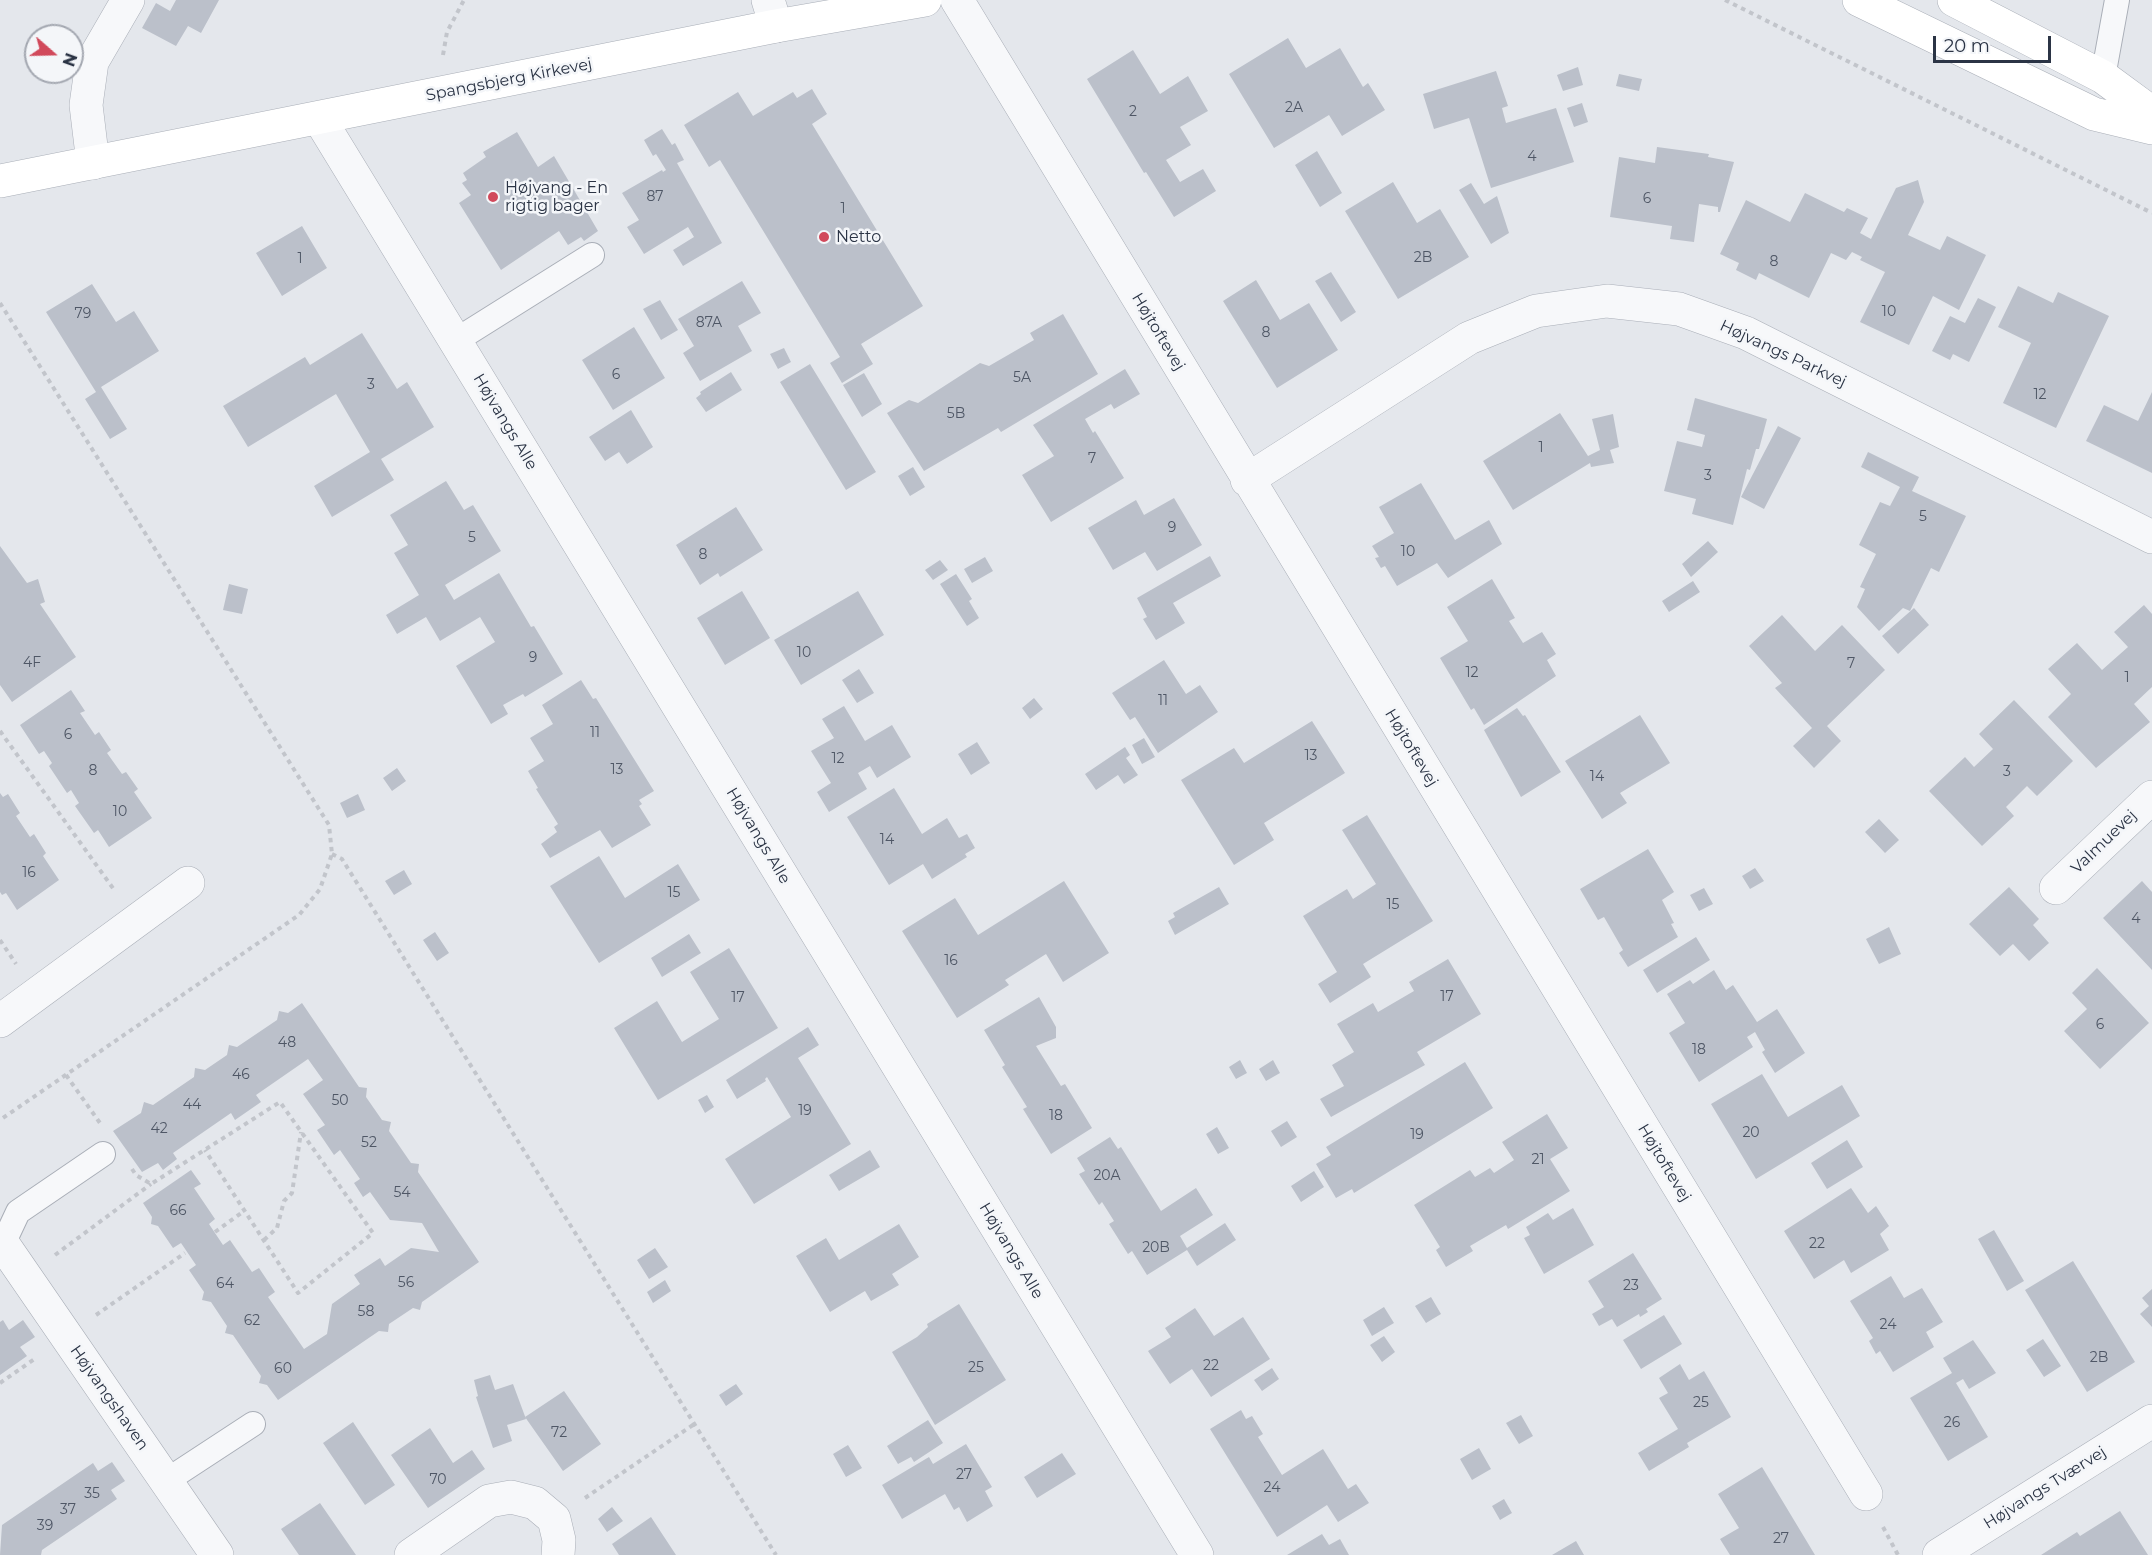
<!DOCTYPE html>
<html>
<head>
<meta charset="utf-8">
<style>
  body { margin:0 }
  #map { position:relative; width:2152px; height:1555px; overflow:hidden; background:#e4e7ec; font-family:Montserrat,sans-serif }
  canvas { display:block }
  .north { position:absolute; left:24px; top:24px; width:60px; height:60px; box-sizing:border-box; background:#f4f6f9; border:2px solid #a4a8b1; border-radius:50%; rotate:110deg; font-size:16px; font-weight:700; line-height:24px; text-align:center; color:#2b3445 }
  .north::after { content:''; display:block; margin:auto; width:21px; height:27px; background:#d1495b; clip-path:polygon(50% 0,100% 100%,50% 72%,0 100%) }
  .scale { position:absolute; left:1933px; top:36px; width:118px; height:27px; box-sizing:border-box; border:3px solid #2b3445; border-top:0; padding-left:8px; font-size:18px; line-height:21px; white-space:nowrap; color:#2b3445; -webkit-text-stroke:4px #f4f6f9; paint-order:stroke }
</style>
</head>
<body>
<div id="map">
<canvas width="2152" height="1555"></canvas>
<div class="north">N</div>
<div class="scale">20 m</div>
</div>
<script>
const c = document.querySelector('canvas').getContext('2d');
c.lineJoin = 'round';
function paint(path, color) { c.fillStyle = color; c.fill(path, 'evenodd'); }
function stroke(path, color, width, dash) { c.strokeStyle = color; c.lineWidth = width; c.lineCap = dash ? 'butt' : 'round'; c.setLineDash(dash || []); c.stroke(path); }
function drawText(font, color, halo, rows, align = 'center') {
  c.font = font + ' Montserrat,sans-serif'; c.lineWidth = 5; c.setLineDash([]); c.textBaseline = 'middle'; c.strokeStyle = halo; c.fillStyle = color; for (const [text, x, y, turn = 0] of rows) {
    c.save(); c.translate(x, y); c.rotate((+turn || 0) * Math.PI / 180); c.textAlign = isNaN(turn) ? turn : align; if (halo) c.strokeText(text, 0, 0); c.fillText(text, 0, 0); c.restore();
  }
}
const building = new Path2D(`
  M176 0H219L201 33 188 26 176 46 142 28 156 3 170 11Z
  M1288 38 1306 68 1340 48 1363 87 1368 83 1385 110 1342 136 1329 115 1274 148 1229 74Z
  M1133 50 1160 94 1188 76 1208 111 1180 127 1191 145 1166 160 1180 182 1203 169 1216 191 1174 217 1146 172 1144 173 1087 79Z
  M1578 67 1583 85 1563 91 1557 75Z
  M1496 71 1508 106 1502 108 1506 123 1556 108 1574 162 1491 188 1469 118 1434 129 1423 94Z
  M1619 74 1642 79 1639 91 1616 86Z
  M812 89 827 114 812 124 923 306 861 344 873 364 842 383 830 363 840 357 720 160 709 167 684 125 738 92 753 116 793 92 797 98Z
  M1582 103 1588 122 1574 127 1567 108Z
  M662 129 672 145 675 143 684 160 677 163 722 243 683 266 673 250 694 237 688 227 644 254 627 227 639 220 622 193 662 170 663 172 666 170 656 154 653 156 644 140Z
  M517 132 538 167 554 156 598 231 584 241 581 237 568 245 559 231 501 270 459 203 471 195 462 183 467 180 463 173 486 157 483 152Z
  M1657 147 1709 154 1708 157 1734 162 1720 212H1718V207L1699 204 1694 242 1670 239 1672 226 1610 217 1619 157 1655 163Z
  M1317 151 1342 193 1320 207 1295 165Z
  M1918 180 1924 202 1908 235 1940 250 1947 236 1986 255 1959 310 1933 296 1909 345 1860 322 1885 272 1860 260 1862 257 1852 252 1846 260 1831 253 1809 298 1759 273 1756 280 1736 270 1739 263 1720 254 1746 200 1790 222 1805 193 1844 212 1847 208 1868 218 1860 233 1871 239 1896 188Z
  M1393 182 1417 223 1440 209 1469 257 1398 299 1345 211Z
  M1471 183 1484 204 1497 196 1509 233 1491 244 1459 190Z
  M302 226 327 268 282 296 256 253Z
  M1331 272 1356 312 1341 322 1315 281Z
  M1256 280 1280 320 1309 303 1338 350 1277 388 1223 301Z
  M742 281 761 313 738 326 752 351 700 381 683 353 694 346 678 319Z
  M92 284 116 322 134 311 159 351 101 387 127 429 110 439 85 399 96 392 46 312Z
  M2018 286 2053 303 2058 292 2109 316 2056 428 2003 403 2031 343 1998 327Z
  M1978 298 1996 307 1969 362 1953 354 1950 360 1932 351 1950 316 1965 323Z
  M660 300 678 330 661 340 643 309Z
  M1063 314 1098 374 1001 432 998 428 924 471 887 413 909 400 918 403 980 363 989 366 1034 340 1030 333Z
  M634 327 665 378 613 410 582 360Z
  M362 333 397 389 407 382 434 427 381 459 394 480 332 517 314 486 370 452 336 394 248 447 223 406 305 357 310 365Z
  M784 348 791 362 778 369 770 354Z
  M810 364 876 472 846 490 780 382Z
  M1125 369 1140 394 1114 409 1111 404 1085 419 1093 433 1095 431 1124 478 1051 522 1022 475 1054 456 1033 425Z
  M731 372 742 390 706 412 696 398 701 394 700 392Z
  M864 373 882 404 862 417 843 385Z
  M2152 392V473L2086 441 2104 405 2138 421Z
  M1695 398 1767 419 1759 449H1756L1750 470 1747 469 1733 525 1692 514 1696 499 1664 491 1677 441 1702 447 1705 435 1687 430Z
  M631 410 653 447 627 464 619 452 605 461 589 437Z
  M1560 413 1588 456 1600 450 1592 419 1613 414 1619 447 1610 450 1614 463 1591 467 1590 463 1513 510 1483 461Z
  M1778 426 1801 438 1764 509 1741 497Z
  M1868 452 1919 477 1912 491 1966 516 1939 572 1931 568 1910 611 1903 608 1879 631 1857 607 1865 589 1860 587 1876 554 1859 545 1880 502 1890 506 1900 487 1861 467Z
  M913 467 925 487 910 496 898 476Z
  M446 481 464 510 473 505 501 551 445 585 454 600 499 573 531 627 534 626 563 674 525 697 523 694 503 705 508 714 491 724 456 666 495 642 480 617 440 641 426 617 397 634 386 615 419 595 394 553 408 545 390 515Z
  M1421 483 1455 540 1489 520 1502 544 1448 578 1437 563 1397 586 1385 566 1381 568 1375 558 1379 557 1372 546 1394 533 1379 507Z
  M1174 498 1202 545 1157 571 1145 552 1113 570 1088 528 1136 500 1144 515Z
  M736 507 763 550 720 577 718 573 700 585 676 545Z
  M1708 541 1718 552 1691 577 1682 564Z
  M0 546 27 583 38 579 45 602 40 604 76 657 12 702 0 685Z
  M1210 556 1221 576 1173 603 1185 623 1156 640 1143 619 1147 617 1137 598Z
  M985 557 993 571 972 583 964 569Z
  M940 560 948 570 933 580 925 570Z
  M956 574 972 599 969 601 979 618 967 626 940 584Z
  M1492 579 1515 618 1509 621 1523 643 1542 632 1556 654 1547 660 1556 676 1484 725 1474 708 1471 710 1440 658 1468 641 1447 607Z
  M1693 581 1700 592 1669 612 1662 601Z
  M229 584 248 589 242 614 223 610Z
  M742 591 770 638 725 665 697 618Z
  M858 591 884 635 801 685 774 640Z
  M2144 605 2152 614V687L2134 704 2150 722 2096 768 2048 717 2071 694 2048 669 2077 643 2102 670 2128 647 2114 632Z
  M1914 608 1929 625 1898 654 1882 636Z
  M1782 615 1815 651 1842 625 1885 670 1827 726 1841 741 1814 768 1793 746 1812 728 1775 688 1782 683 1749 646Z
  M1164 660 1186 694 1200 685 1218 712 1158 753 1135 717 1130 720 1112 693Z
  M859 669 874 693 857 703 842 680Z
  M581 680 593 699 596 698 654 791 639 800 642 804 639 806 651 825 612 848 600 830 550 858 541 844 557 832 554 827 558 824 536 789 538 788 528 771 544 761 530 738 553 724 542 705Z
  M71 690 85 711 80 713 95 735 99 732 111 750 107 753 122 774 126 772 138 789 134 792 152 818 109 847 98 830 94 833 75 806 79 803 71 790 67 793 49 766 52 763 44 751 39 754 20 725Z
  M1034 698 1043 709 1030 719 1022 708Z
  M2014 700 2073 761 2037 796 2027 786 2006 807 2014 816 1982 846 1929 791 1965 757 1974 767 1993 749 1979 734Z
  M844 706 865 741 892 725 911 757 877 778 870 766 858 773 867 789 829 812 817 792 831 783 811 751 834 738 822 719Z
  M1517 708 1523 716 1525 715 1561 772 1521 797 1484 730Z
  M1640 715 1670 763 1620 793 1627 803 1602 819 1565 761Z
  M1312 721 1345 773 1264 823 1274 840 1234 865 1181 780 1234 748 1244 763Z
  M1144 738 1155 757 1142 764 1132 745Z
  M977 742 990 763 971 775 958 754Z
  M1125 747 1130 755 1126 758 1138 775 1124 784 1118 775 1096 790 1085 774Z
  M397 768 406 781 392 791 383 778Z
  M894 788 922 834 947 818 959 838 967 834 975 848 965 854 967 857 932 879 923 864 889 885 847 817Z
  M0 793 3 797 8 794 20 813 16 816 30 837 34 834 46 853 43 856 59 880 17 910 6 893 2 895 0 892Z
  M358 794 365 810 347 818 340 803Z
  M1367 815 1433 921 1363 964 1371 977 1330 1003 1318 984 1337 972 1303 916 1347 889 1353 899 1376 884 1342 830Z
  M1879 819 1899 840 1885 853 1865 832Z
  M1648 849 1674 892 1662 900 1674 923 1671 924 1678 937 1628 967 1619 953 1623 950 1604 917 1598 920 1580 889Z
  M599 856 625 898 678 864 700 900 599 963 550 886Z
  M1755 868 1764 881 1750 889 1742 876Z
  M404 870 412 884 394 895 385 881Z
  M1064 881 1109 953 1063 982 1046 954 1005 980 1009 985 957 1018 902 931 955 898 978 935Z
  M2142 881 2152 892V970L2103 918Z
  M1219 887 1229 904 1175 935 1168 921 1175 917 1173 913Z
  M2009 887 2039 919 2033 925 2049 943 2029 961 2013 944 2000 956 1969 924Z
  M1704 888 1713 904 1699 911 1690 895Z
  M1889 927 1901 954 1879 964 1866 939Z
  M435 932 449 953 437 961 423 940Z
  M689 934 701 953 662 977 651 958Z
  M1696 937 1710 960 1657 993 1643 970Z
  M729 948 778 1028 658 1100 614 1028 657 1001 682 1042 719 1019 690 972Z
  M1448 959 1481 1014 1417 1052 1425 1065 1331 1117 1320 1099 1344 1086 1332 1065 1354 1052 1337 1024 1373 1003 1378 1012 1414 991 1409 982Z
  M2097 968 2149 1023 2100 1069 2064 1031 2087 1009 2072 993Z
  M1714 970 1726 990 1733 985 1757 1022 1777 1009 1805 1053 1775 1073 1762 1052 1765 1050 1755 1032 1747 1037 1753 1047 1699 1082 1669 1033 1685 1023 1667 994 1690 980 1693 984Z
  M1039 997 1056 1027V1038L1036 1046 1061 1086 1065 1084 1092 1128 1051 1154 1023 1109 1027 1107 1002 1067 1005 1065 984 1030Z
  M302 1003 359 1087 367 1088 366 1097 382 1120 391 1122 389 1131 411 1163 419 1164 418 1172 479 1262 422 1302 420 1310 413 1308 389 1324 388 1332 379 1331 278 1400 267 1385 259 1383 261 1376 233 1335 225 1333 227 1326 211 1302 202 1300 204 1292 189 1270 196 1265 181 1243 173 1248 158 1226 151 1224 152 1217 143 1203 191 1170 201 1184 194 1188 215 1219 209 1224 223 1245 230 1240 252 1272 259 1268 275 1292 268 1297 304 1349 327 1334 332 1304 360 1284 354 1275 380 1258 385 1266 411 1248 439 1252 422 1223 390 1220 370 1192 363 1197 354 1183 360 1179 340 1150 334 1155 317 1130 325 1125 303 1094 323 1080 308 1059 256 1095 261 1102 235 1120 231 1113 173 1153 177 1159 163 1170 158 1163 142 1172 113 1131 141 1113 144 1102 153 1105 194 1077 195 1068 205 1070 227 1055 229 1045 237 1047 277 1020 279 1011 288 1013Z
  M808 1027 819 1045 798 1058 851 1144 754 1204 725 1159 791 1117 767 1077 765 1079 766 1081 737 1099 726 1080Z
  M1240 1060 1247 1073 1236 1079 1229 1067Z
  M1273 1060 1280 1073 1266 1081 1259 1069Z
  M1465 1062 1493 1108 1354 1193 1352 1189 1336 1198 1316 1164 1331 1155 1326 1147Z
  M1762 1074 1788 1117 1842 1085 1860 1116 1756 1179 1711 1104Z
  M707 1095 714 1107 705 1113 698 1100Z
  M1547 1114 1568 1148 1550 1159 1570 1191 1508 1229 1506 1225 1470 1246 1473 1251 1446 1267 1436 1250 1440 1247 1414 1205 1470 1170 1475 1177 1490 1168 1494 1173 1514 1160 1502 1142Z
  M1287 1121 1297 1137 1281 1147 1271 1131Z
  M1217 1127 1229 1148 1218 1154 1206 1134Z
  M1110 1137 1118 1149 1121 1147 1161 1211 1196 1188 1213 1215 1180 1236 1187 1248 1225 1223 1236 1240 1197 1266 1187 1250 1147 1275 1132 1251 1128 1254 1109 1224 1114 1221 1102 1202 1099 1205 1079 1174 1085 1171 1077 1158Z
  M1847 1140 1863 1167 1827 1189 1811 1163Z
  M870 1150 880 1167 839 1191 829 1175Z
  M1314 1171 1324 1187 1301 1202 1291 1186Z
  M1851 1188 1868 1213 1876 1206 1889 1226 1880 1234 1889 1250 1851 1273 1844 1260 1814 1279 1784 1231Z
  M1573 1208 1594 1245 1544 1274 1524 1238 1530 1235 1526 1227 1548 1213 1553 1220Z
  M899 1224 919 1257 892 1274 899 1285 871 1301 865 1291 830 1312 796 1256 826 1238 839 1260Z
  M1994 1230 2024 1281 2007 1291 1978 1239Z
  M655 1248 668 1267 649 1279 637 1260Z
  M1633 1253 1662 1299 1646 1309 1648 1312 1640 1317 1639 1314 1617 1327 1612 1319 1599 1326 1592 1314 1604 1307 1588 1281Z
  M2073 1261 2135 1362 2087 1392 2025 1290Z
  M1891 1276 1904 1298 1922 1288 1943 1322 1926 1332 1934 1347 1893 1372 1880 1351 1876 1354 1869 1341 1873 1338 1850 1301Z
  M665 1280 671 1291 653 1303 647 1292Z
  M2152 1289V1327L2140 1314 2149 1306 2142 1298Z
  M1431 1297 1441 1314 1426 1323 1415 1306Z
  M959 1304 1006 1380 935 1425 892 1352 917 1337 928 1327 927 1324Z
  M1384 1307 1394 1323 1372 1336 1363 1320Z
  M1195 1308 1214 1336 1243 1317 1270 1359 1211 1397 1192 1369 1170 1384 1148 1351 1171 1337 1165 1328Z
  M1664 1315 1682 1344 1641 1369 1623 1340Z
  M3 1320 9 1330 23 1320 35 1337 20 1347 27 1356 0 1375V1322Z
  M1384 1336 1395 1352 1382 1362 1370 1345Z
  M2043 1339 2061 1366 2044 1377 2026 1350Z
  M1973 1340 1996 1373 1969 1389 1963 1379 1956 1383 1988 1437 1948 1461 1910 1398 1952 1373 1943 1358Z
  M1680 1364 1689 1380 1704 1371 1731 1417 1687 1443 1689 1447 1649 1471 1638 1453 1678 1429 1659 1398 1668 1393 1659 1378Z
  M1272 1368 1279 1379 1262 1391 1254 1380Z
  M490 1375 495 1390 513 1384 526 1419 507 1425 512 1441 493 1448 476 1397 478 1396 474 1380Z
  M736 1384 743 1394 726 1406 719 1395Z
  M564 1391 601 1444 563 1471 525 1417Z
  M1241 1410 1246 1419 1252 1416 1263 1434 1258 1437 1282 1475 1323 1449 1348 1489 1356 1484 1369 1503 1338 1522 1327 1505 1277 1537 1210 1429Z
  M1521 1415 1533 1436 1519 1444 1506 1423Z
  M928 1420 943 1443 914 1462 911 1457 898 1464 887 1446Z
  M353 1422 395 1485 365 1505 323 1443Z
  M430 1428 453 1463 472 1450 485 1469 428 1508 391 1455Z
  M966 1444 992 1487 985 1491 993 1506 967 1522 959 1507 954 1510 945 1494 902 1519 882 1485 929 1457 933 1464Z
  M848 1445 862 1468 846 1477 833 1454Z
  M1479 1448 1491 1469 1472 1480 1460 1459Z
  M1062 1453 1076 1474 1037 1498 1024 1477Z
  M112 1462 125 1481 111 1490 117 1499 42 1550 41 1555H0L2 1525 93 1463 98 1471Z
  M1762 1467 1815 1555H1730L1720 1539 1739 1528 1718 1494Z
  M1504 1499 1512 1513 1500 1520 1492 1506Z
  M320 1503 356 1555H299L281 1529Z
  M612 1507 623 1521 607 1532 598 1519Z
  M2120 1511 2148 1555H2041L2077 1532 2080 1536Z
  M651 1517 676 1555H619L612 1544Z
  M1322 1534 1329 1545 1340 1539 1349 1555H1287Z
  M1576 1541 1584 1555H1552Z`);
const path = new Path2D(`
  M1725 0 2152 213
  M443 55 447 32 464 0
  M0 303 329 825 332 854 320 889 299 915 0 1120
  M0 731 115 891
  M332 854 342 859 776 1555
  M0 940 16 964
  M66 1075 100 1123
  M132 1169 136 1175 151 1184 280 1102 373 1233 298 1293 205 1150
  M215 1232 244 1211
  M264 1240 277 1228 284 1201 292 1193 301 1132
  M55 1255 151 1184
  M96 1315 185 1253
  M0 1383 36 1358
  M585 1498 693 1425
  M1883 1527 1898 1555`);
const lane = new Path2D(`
  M2103 77 2117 0
  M455 341 592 255
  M3 1244 18 1212 103 1154
  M166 1481 253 1424`);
const street = new Path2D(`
  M768 0 776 26
  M957 0 1866 1494
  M319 118 1197 1555
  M93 163 86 105 92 62 128 0
  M1247 480 1469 338 1536 311 1607 301 1679 309 1746 333 2152 537
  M2056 888 2152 797
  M0 1021 188 883
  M0 1243 3 1244 217 1555
  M411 1555 489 1501 511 1497 535 1503 554 1519 559 1540 558 1555
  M1939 1555 2152 1421`);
const secondary = new Path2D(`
  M1859 0 2094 114 2152 128
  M1954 0 2103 77 2152 113
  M0 181 776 26 925 0`);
const markers = [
  [493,197,6,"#d1495b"],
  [824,237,6,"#d1495b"]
];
const numberNames = [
  ["2A",1294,108],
  ["2",1133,112],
  ["4",1532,157],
  ["87",655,197],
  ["6",1647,199],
  ["1",843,209],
  ["2B",1423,258],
  ["1",300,259],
  ["8",1774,262],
  ["10",1889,312],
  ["79",83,314],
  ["87A",709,323],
  ["8",1266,333],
  ["6",616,375],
  ["5A",1022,378],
  ["3",371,385],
  ["12",2040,395],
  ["5B",956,414],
  ["1",1541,448],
  ["7",1092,459],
  ["3",1708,476],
  ["5",1923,517],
  ["9",1172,528],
  ["5",472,538],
  ["10",1408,552],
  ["8",703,555],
  ["10",804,653],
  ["9",533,658],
  ["4F",32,663],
  ["7",1851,664],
  ["12",1472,673],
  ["1",2127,678],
  ["11",1163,701],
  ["11",595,733],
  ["6",68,735],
  ["13",1311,756],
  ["12",838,759],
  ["13",617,770],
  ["8",93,771],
  ["3",2007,772],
  ["14",1597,777],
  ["10",120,812],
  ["14",887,840],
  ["16",29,873],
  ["15",674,893],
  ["15",1393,905],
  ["4",2136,919],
  ["16",951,961],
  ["17",1447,997],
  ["17",738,998],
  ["6",2100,1025],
  ["48",287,1043],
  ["18",1699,1050],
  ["46",241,1075],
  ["50",340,1101],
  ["44",192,1105],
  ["19",805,1111],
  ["18",1056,1116],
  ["42",159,1129],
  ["20",1751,1133],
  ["19",1417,1135],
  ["52",369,1143],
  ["21",1538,1160],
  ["20A",1107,1176],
  ["54",402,1193],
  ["66",178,1211],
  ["22",1817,1244],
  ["20B",1156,1248],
  ["56",406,1283],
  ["64",225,1284],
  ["23",1631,1286],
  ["58",366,1312],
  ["62",252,1321],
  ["24",1888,1325],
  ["2B",2099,1358],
  ["22",1211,1366],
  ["25",976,1368],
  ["60",283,1369],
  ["25",1701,1403],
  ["26",1952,1423],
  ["72",559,1433],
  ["27",964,1475],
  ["70",438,1480],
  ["24",1272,1488],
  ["35",92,1494],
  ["37",68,1510],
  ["39",45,1526],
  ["27",1781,1539]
];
const streetNames = [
  ["Spangsbjerg Kirkevej",509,80,-11],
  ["Højtoftevej",1158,332,59],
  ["Højvangs Parkvej",1783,354,25],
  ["Højvangs Alle",505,422,59],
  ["Højtoftevej",1411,748,59],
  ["Højvangs Alle",758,836,59],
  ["Valmuevej",2104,842,-44],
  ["Højtoftevej",1664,1163,59],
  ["Højvangs Alle",1011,1251,59],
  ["Højvangshaven",109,1398,55],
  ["Højvangs Tværvej",2045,1488,-32]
];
const poiNames = [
  ["Højvang - En",505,188],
  ["rigtig bager",505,206],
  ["Netto",836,237]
];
paint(building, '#bbc0ca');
stroke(lane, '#a9aeb7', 26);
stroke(street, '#a9aeb7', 34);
stroke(secondary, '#a9aeb7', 34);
stroke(path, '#c2c5cb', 4, [4.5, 4.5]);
stroke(lane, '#f7f8fa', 24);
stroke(street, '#f7f8fa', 33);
stroke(secondary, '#fff', 33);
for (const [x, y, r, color] of markers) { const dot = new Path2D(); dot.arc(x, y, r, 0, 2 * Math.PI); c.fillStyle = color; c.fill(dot); stroke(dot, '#f4f6f9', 2); }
drawText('14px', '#4f5766', null, numberNames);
drawText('16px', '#2b3445', '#f4f6f9', streetNames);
drawText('16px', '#2b3445', '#f4f6f9', poiNames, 'left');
</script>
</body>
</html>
